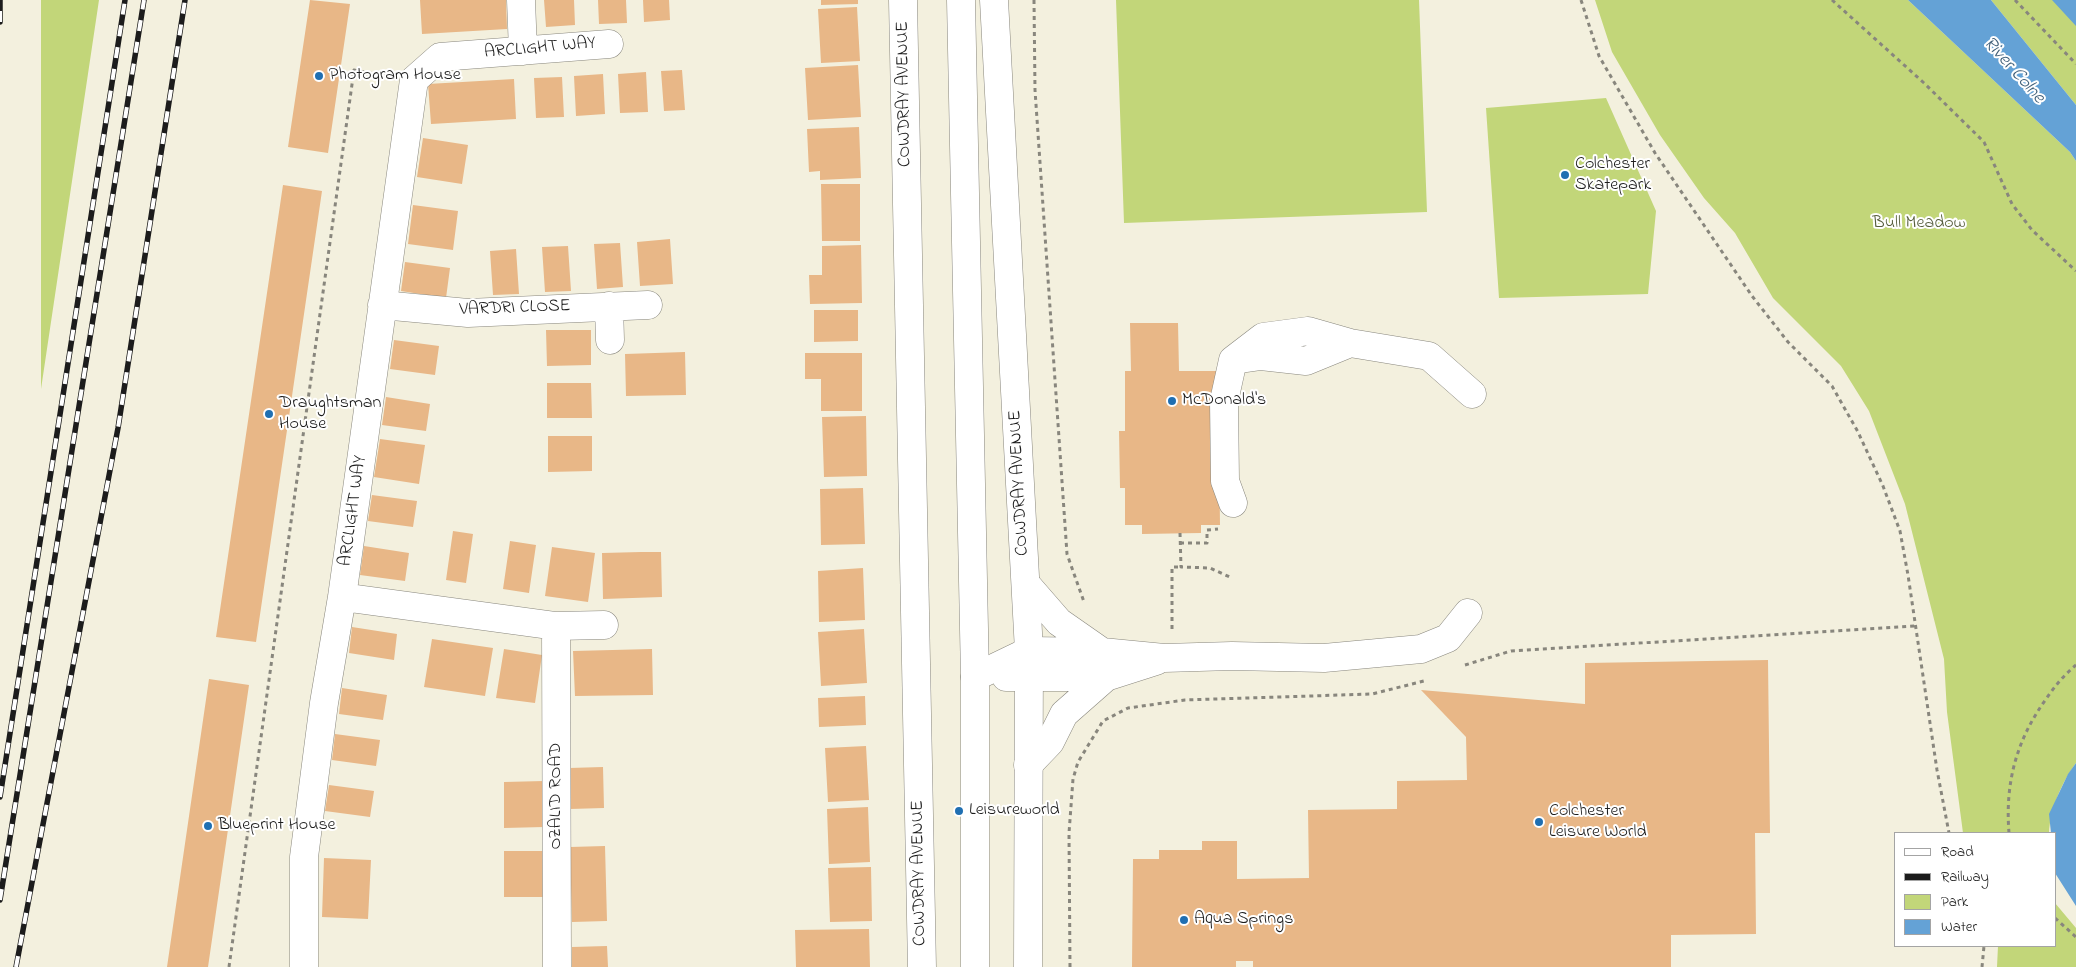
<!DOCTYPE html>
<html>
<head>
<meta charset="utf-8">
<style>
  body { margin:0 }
  #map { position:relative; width:2076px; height:967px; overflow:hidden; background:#f3f0de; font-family:"Indie Flower",sans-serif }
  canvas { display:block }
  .legend { position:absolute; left:1894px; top:832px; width:162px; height:115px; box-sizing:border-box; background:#fff; border:1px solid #a4a4a4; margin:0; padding:6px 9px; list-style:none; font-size:15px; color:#1c1c1c }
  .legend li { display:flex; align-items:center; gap:10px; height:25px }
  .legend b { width:25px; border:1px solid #a4a4a4 }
</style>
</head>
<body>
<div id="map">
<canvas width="2076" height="967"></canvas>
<ul class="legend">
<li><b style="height:6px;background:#fff"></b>Road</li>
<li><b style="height:6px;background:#1c1c1c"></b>Railway</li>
<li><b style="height:14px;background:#c2d679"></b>Park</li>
<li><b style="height:14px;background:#64a2d6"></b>Water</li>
</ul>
</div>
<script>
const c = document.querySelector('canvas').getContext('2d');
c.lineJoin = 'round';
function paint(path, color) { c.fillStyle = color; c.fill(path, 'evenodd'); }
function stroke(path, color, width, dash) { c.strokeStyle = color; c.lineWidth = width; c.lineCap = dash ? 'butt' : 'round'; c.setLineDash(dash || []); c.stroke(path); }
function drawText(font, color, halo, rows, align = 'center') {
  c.font = font + ' "Indie Flower",sans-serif'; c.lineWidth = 4; c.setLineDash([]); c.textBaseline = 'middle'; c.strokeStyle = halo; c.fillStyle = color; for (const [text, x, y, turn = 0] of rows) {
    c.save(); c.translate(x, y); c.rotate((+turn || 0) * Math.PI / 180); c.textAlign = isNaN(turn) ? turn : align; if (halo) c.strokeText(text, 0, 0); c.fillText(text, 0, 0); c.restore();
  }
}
const green = new Path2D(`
  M41 0H99L41 389Z
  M1116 0H1419L1427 212 1124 223Z
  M1595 0H1908L2070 152 2076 161V763C2062 782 2050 809 2049 833H1963L1947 712 1944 659 1905 504 1869 411 1841 366 1773 298 1735 233 1704 198 1660 135 1612 52Z
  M1991 0H2076V105Z
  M1606 98 1656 211 1648 294 1499 298 1486 108Z
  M2055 903 2076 928V967H1997L1998 946H2055Z`);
const water = new Path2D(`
  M1908 0H1991L2076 105V161L2070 152Z
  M2052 0H2076V26Z
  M2076 763V906L2055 873V833H2051L2049 814 2068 774Z`);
const building = new Path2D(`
  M310 0 350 4 328 153 288 147Z
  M420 0H506L507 29 422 34Z
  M544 0H574L575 25 546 27Z
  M598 0H626L627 23 599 24Z
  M643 0H669L670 20 644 22Z
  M821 0H858V4L821 5Z
  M857 7 860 61 821 63 818 9Z
  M858 65 861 117 808 120 805 68Z
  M682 70 685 110 664 111 661 71Z
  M646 72 648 112 620 113 618 74Z
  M603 74 605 114 576 116 574 76Z
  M562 77 564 117 536 118 534 78Z
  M514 79 516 119 431 124 428 84Z
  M859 127 861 178 820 180V171L809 172 807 129Z
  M423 138 468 145 462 184 417 177Z
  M821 184H860V241H822Z
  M283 185 322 191 256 642 216 637Z
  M413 205 458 211 453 250 408 244Z
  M670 239 673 284 640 286 637 242Z
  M620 243 623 287 597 289 594 244Z
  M861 245 862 303 810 304 809 275H822V246Z
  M568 246 571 291 545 292 542 247Z
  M516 249 519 294 493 295 490 251Z
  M405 262 450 268 446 298 401 291Z
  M814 310H858V341L814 342Z
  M1130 323H1178L1179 371H1218L1220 525H1201V533L1142 534V525H1125V488H1120L1119 431H1125V371H1131Z
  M546 330H591V365L547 366Z
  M394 340 439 346 435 375 390 369Z
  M685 352 686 395 626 396 625 354Z
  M805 353H862V411H821V379H805Z
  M547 383H591L592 418H547Z
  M386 397 430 404 426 431 382 425Z
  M866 416 867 476 824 477 822 417Z
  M548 436H592V471L548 472Z
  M380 439 425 445 419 484 374 477Z
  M863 488 865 544 821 545 820 489Z
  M372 495 417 501 413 527 368 521Z
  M453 531 473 534 466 583 446 580Z
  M510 541 536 545 529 593 503 589Z
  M364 546 409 553 405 581 360 575Z
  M552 547 595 553 588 602 545 596Z
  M641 552H661L662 597 603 599 602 553Z
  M863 568 865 620 819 622 818 571Z
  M352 627 397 634 394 660 349 653Z
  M864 629 867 683 821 686 818 632Z
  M432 639 493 648 485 696 424 687Z
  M504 649 542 655 535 703 496 698Z
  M652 649 653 695 575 696 573 651Z
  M1768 660 1770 833H1755L1756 934 1671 935V967H1253V961H1236V967H1132L1133 859H1159V850H1202V841H1237V879L1309 878 1308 810 1397 809V781L1467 780 1466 737 1421 690 1585 704V663Z
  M209 679 249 685 208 967H167Z
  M342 688 387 695 383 720 339 714Z
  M865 696 866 725 819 727 818 698Z
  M335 734 380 740 376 766 332 760Z
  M866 746 869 800 828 802 825 748Z
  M603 767 604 808 570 809 569 768Z
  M544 781V827L504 828V782Z
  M329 785 374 791 370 817 325 811Z
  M868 807 870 862 829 864 827 809Z
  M605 846 607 921 572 922 570 847Z
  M504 851H545V897H504Z
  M324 858 371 860 368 919 322 917Z
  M871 867 872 921 830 922 828 868Z
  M869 929 870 967H796L795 930Z
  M607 946 608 967H572V947Z`);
const path = new Path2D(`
  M1034 0 1035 90 1067 554 1084 602
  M1581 0 1599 56 1655 153 1752 296 1788 342 1832 386 1858 432 1883 486 1900 531 1908 575 1937 770 1949 833
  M1832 0 1924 83 1984 142 2012 204 2032 230 2076 271
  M2015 0 2076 64
  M1180 533 1181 567 1210 568 1232 578
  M1180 543H1207V530L1218 529
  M1172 629V567H1181
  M1465 665 1511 651 1916 626
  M2009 833C2005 783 2016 741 2046 699 2055 686 2064 675 2076 665
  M2055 918 2076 937
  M229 967 354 70 385 76
  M1070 967 1069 833 1073 779 1078 762 1103 721 1128 708 1185 700 1372 694 1424 681
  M1982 967 1984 946`);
const minor = new Path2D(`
  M521 0 523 51
  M903 0 922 967
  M382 305 468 313 648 305
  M609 306 610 340
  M1233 360 1261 356 1306 361 1350 343
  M1233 503 1225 481 1224 401 1233 360 1263 337 1308 331 1350 343 1429 356 1472 394
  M1026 584 1059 622 1102 652
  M342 597 556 626 557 967
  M556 626 604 625
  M975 677 1029 651 1102 652 1164 658 1232 656 1324 658 1421 649 1448 638 1468 613
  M1006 677H1106L1156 661
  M1028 765 1050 742 1064 714 1106 677
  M304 967V857L324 703 342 597 414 80 440 57 609 44`);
const major = new Path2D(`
  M961 0 975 677V967
  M994 0 1029 651 1028 967`);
const rail = new Path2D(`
  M0 22V0
  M0 797 125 0
  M0 900 144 0
  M16 967 118 428 185 0`);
const markers = [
  [319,76,5,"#1f6fb2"],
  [1565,175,5,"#1f6fb2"],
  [1172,401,5,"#1f6fb2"],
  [269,414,5,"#1f6fb2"],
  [959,811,5,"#1f6fb2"],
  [1539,822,5,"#1f6fb2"],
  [208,826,5,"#1f6fb2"],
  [1184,920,5,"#1f6fb2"]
];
const streetNames = [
  ["ARCLIGHT WAY",540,49,-5],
  ["COWDRAY AVENUE",905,94,-91],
  ["VARDRI CLOSE",515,309,-2],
  ["COWDRAY AVENUE",1020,483,-93],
  ["ARCLIGHT WAY",354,511,-82],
  ["OZALID ROAD",557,796,-90],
  ["COWDRAY AVENUE",920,873,-91]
];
const poiNames = [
  ["Photogram House",329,76],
  ["Colchester",1575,165],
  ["Skatepark",1575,186],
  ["McDonald's",1182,401],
  ["Draughtsman",279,404],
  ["House",279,425],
  ["Leisureworld",969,811],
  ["Colchester",1549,812],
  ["Leisure World",1549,833],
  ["Blueprint House",218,826],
  ["Aqua Springs",1194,920]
];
const parkNames = [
  ["Bull Meadow",1919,224]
];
const waterNames = [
  ["River Colne",2013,71,48]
];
paint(green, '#c2d679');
paint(water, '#64a2d6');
paint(building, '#e8b787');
stroke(minor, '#88867d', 29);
stroke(major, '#88867d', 29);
stroke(path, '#88867d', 3, [4, 4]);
stroke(minor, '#fff', 28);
stroke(major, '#fff', 28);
stroke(rail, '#1c1c1c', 5.5);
stroke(rail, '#fff', 4, [11]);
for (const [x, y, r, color] of markers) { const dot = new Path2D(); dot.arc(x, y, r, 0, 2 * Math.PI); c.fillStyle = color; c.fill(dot); stroke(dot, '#fff', 2); }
drawText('18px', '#1c1c1c', '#fff', streetNames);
drawText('18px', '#1c1c1c', '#fff', poiNames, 'left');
drawText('18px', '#565d3d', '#fff', parkNames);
drawText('italic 19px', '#405f79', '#fff', waterNames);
</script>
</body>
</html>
